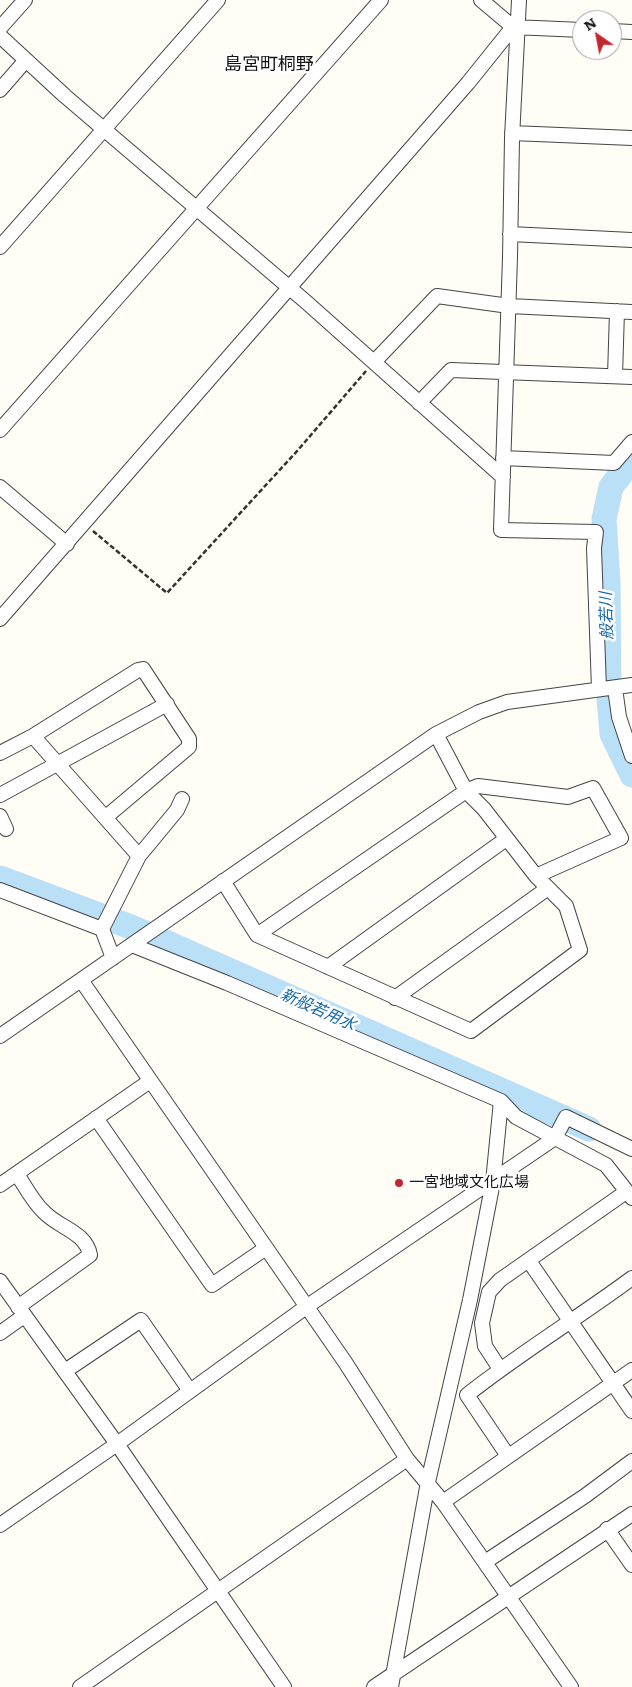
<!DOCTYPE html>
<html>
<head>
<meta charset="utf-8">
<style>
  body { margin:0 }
  #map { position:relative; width:632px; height:1687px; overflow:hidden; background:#fffdf5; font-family:Literata,serif }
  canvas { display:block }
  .north { position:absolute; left:572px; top:10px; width:50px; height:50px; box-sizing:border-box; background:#fff; border:1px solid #a0a0a0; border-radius:50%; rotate:327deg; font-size:14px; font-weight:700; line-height:20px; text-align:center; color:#111 }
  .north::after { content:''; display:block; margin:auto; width:18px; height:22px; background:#c4262e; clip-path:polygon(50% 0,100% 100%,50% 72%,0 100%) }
</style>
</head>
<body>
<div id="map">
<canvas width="632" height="1687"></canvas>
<div class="north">N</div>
</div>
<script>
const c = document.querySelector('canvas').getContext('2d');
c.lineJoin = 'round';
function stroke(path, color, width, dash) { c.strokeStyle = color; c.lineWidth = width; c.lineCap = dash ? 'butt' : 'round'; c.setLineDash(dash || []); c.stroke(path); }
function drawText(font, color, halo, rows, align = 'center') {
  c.font = font + ' Literata,"Noto Sans JP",serif'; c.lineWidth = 5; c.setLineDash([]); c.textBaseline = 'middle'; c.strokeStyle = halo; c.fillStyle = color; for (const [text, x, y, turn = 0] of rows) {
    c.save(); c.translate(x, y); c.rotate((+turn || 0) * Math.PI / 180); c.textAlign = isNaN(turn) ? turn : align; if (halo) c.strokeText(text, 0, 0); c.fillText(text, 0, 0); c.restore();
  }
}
const river = new Path2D(`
  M632 460 611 487 604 519 608 582 609 699 612 734 632 775
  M0 878 131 927 589 1129`);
const path = new Path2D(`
  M93 531 167 593 298 450 366 371`);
const street = new Path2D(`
  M481 0 513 27 582 30
  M519 0 512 138 510 257 501 530 596 532 594 548 599 689
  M0 28 25 0
  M612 31 632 32
  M0 36 65 96 305 301 503 477
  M0 90 26 60
  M512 133 632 138
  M510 234 632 240
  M0 247 218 0
  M374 362 437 296 509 306 632 312
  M615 376 617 311
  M419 403 451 370 632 377
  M0 430 381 0
  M503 458 614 463 632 442
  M0 487 67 544
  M0 619 468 83 513 27
  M615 688 619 717 632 756
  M33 736 139 856
  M0 753 33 736 138 670 143 669 189 739V747L106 817
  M0 795 167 704
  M0 816 6 829
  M223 881 257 935 471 1031 580 950 566 906 536 876 484 809 466 791 436 734
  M0 890 102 929 113 958
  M102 929 139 856 177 810 182 799
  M257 935 466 791 478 786 568 797 593 788 621 838 536 876
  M132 945 227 983 501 1101 516 1117 606 1165 632 1198
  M328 967 506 839
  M81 980 345 1362 407 1459 443 1502 571 1687
  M395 998 548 888
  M0 1036 436 734 479 712 507 702 632 685
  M96 1118 212 1285 266 1248
  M17 1174C25 1186 33 1202 44 1212 59 1228 86 1232 90 1255L18 1307
  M0 1185 150 1081
  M529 1261 632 1411
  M0 1281 117 1444 284 1687
  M0 1333 24 1316
  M500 1369 485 1346 482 1323 489 1292 500 1280 626 1192
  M65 1371 141 1320 190 1391
  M508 1456 467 1395C520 1353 578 1318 632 1278
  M443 1502 632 1370
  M0 1525 117 1444 306 1307 555 1138 566 1117 632 1149
  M607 1529 632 1565
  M485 1562 585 1496 632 1461
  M80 1687 407 1459
  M374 1687 632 1514
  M391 1687 428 1482 470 1300 493 1182 501 1101`);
const markers = [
  [399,1183,5,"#c4262e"]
];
const poiNames = [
  ["一宮地域文化広場",409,1183]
];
const waterNames = [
  ["般若川",607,616,-92],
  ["新般若用水",318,1010,24]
];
const quarterNames = [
  ["島宮町桐野",269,65]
];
stroke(river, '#b9e0f7', 25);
stroke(street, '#444', 16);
stroke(path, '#333', 2.5, [5, 2.5]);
stroke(street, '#fff', 14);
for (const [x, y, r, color] of markers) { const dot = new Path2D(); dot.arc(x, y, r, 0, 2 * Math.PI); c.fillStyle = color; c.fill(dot); stroke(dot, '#fff', 2); }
drawText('15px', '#111', '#fff', poiNames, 'left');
drawText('italic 16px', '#1768a6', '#fff', waterNames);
drawText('18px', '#111', '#fff', quarterNames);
</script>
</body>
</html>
